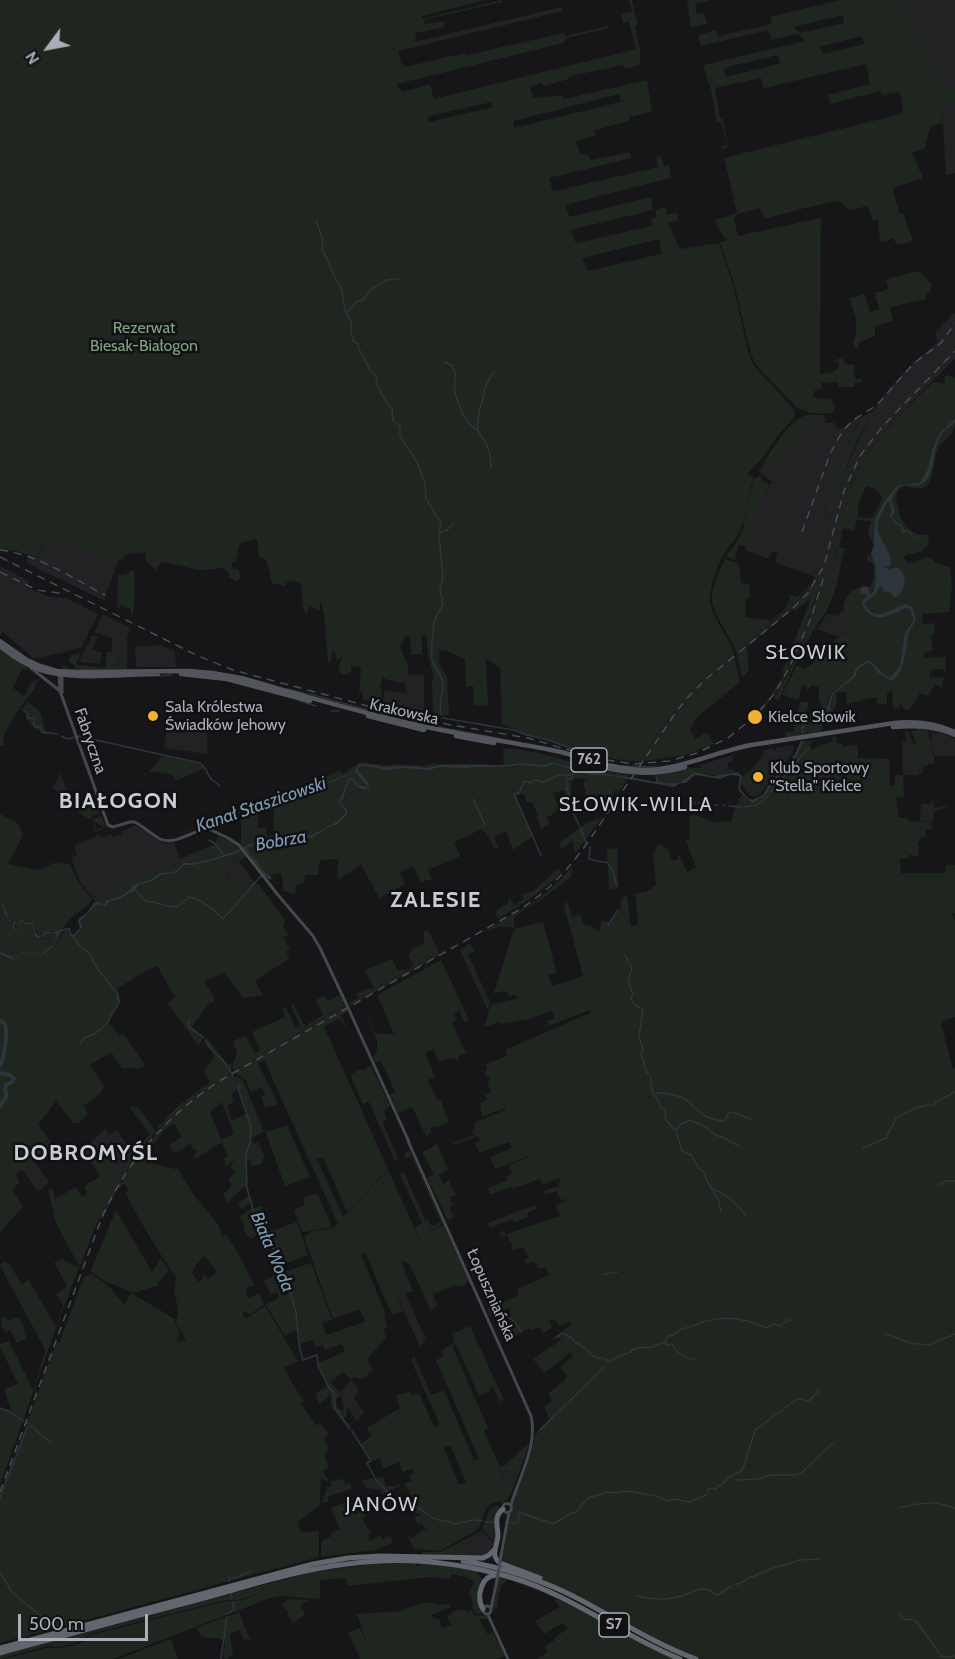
<!DOCTYPE html>
<html>
<head>
<meta charset="utf-8">
<style>
  body { margin:0 }
  #map { position:relative; width:955px; height:1659px; overflow:hidden; background:#161618; font-family:Cabin,sans-serif }
  canvas { display:block }
  .north { position:absolute; left:18px; top:18px; width:60px; height:60px; -webkit-text-stroke:4px #111113; paint-order:stroke; rotate:238deg; font-size:16px; font-weight:700; line-height:24px; text-align:center; color:#a8adb8 }
  .north::after { content:''; display:block; margin:auto; width:21px; height:27px; background:#a8adb8; clip-path:polygon(50% 0,100% 100%,50% 72%,0 100%) }
  .scale { position:absolute; left:18px; top:1614px; width:130px; height:27px; box-sizing:border-box; border:3px solid #a8adb8; border-top:0; padding-left:8px; font-size:18px; line-height:21px; white-space:nowrap; color:#a8adb8; -webkit-text-stroke:4px #111113; paint-order:stroke }
</style>
</head>
<body>
<div id="map">
<canvas width="955" height="1659"></canvas>
<div class="north">N</div>
<div class="scale">500 m</div>
</div>
<script>
const c = document.querySelector('canvas').getContext('2d');
c.lineJoin = 'round';
function paint(path, color) { c.fillStyle = color; c.fill(path, 'evenodd'); }
function stroke(path, color, width, dash) { c.strokeStyle = color; c.lineWidth = width; c.lineCap = dash ? 'butt' : 'round'; c.setLineDash(dash || []); c.stroke(path); }
function drawText(font, color, halo, rows, align = 'center') {
  c.font = font + ' Cabin,sans-serif'; c.lineWidth = 5; c.setLineDash([]); c.textBaseline = 'middle'; c.strokeStyle = halo; c.fillStyle = color; for (const [text, x, y, turn = 0] of rows) {
    c.save(); c.translate(x, y); c.rotate((+turn || 0) * Math.PI / 180); c.textAlign = isNaN(turn) ? turn : align; if (halo) c.strokeText(text, 0, 0); c.fillText(text, 0, 0); c.restore();
  }
}
const built = new Path2D(`
  M898 0H955V90L947 86Z
  M955 105V173L946 175 942 107Z
  M955 312V359L912 401 887 429 869 451 860 466 851 487 835 547 837 548 834 553 836 554 835 558 842 560 840 569 829 566 820 600 807 635 780 687 757 717 755 714 769 698 788 669 813 607 822 580 817 581 801 603 737 655 736 652 795 603 807 590 815 577 775 562 778 553 772 551 769 559 745 550 762 500 772 482 759 472 764 463 779 468 788 450 809 422 836 423 835 427 840 429 841 427 843 428 856 417 860 420 848 446 824 511 830 513 827 544 831 516 842 479 855 448 870 417 881 399 897 380 915 361 937 343 938 341 936 337V331Z
  M56 539 118 559V562L106 593 105 601 26 563 29 555 36 558 44 541Z
  M0 566 29 581 26 587 49 597 50 596 66 598 98 614 81 648 34 659 3 632 0 636Z
  M840 612H844L848 622 847 629 841 637 817 629 827 614 839 616Z
  M103 614 130 628 127 639V668H117L118 653H112V638L94 632Z
  M92 635 98 636 92 650 102 652 100 664 79 662Z
  M156 644 175 651 176 667H136L135 646H156Z
  M734 653V657L702 684 689 698 644 761H639L682 700 698 683Z
  M424 674V714L383 703 384 690 406 693 405 681 409 675Z
  M167 724 207 729V754L164 748Z
  M905 731H908L921 767 917 773 903 775 902 742H906Z
  M932 732 937 734 938 732H940L955 739V756H935L931 743Z
  M794 745 793 753 758 796H751L740 783 743 775 749 772 759 761 765 750 774 748V751H776V748Z
  M732 755 733 760 727 763 729 770 711 774 702 772 700 765Z
  M61 773 64 783 73 809 59 800 62 794 52 788Z
  M933 802 935 808 946 806V808L934 811V820H932L931 822 920 821 921 804H928Z
  M136 825 159 841 166 843 174 842 181 862 172 865 171 862 125 879 120 885 113 890 93 898 80 882 73 863 71 857 77 855 74 846 75 845 100 835 101 838 111 834 113 837 122 834 121 831Z
  M236 858 253 880 241 892 232 883 225 871Z
  M439 953 440 955 350 1006 349 1003 357 999 358 1000V998Z
  M345 1005 347 1008 326 1020 236 1071 234 1069Z
  M229 1072 230 1075 198 1097 162 1129 160 1127 191 1098Z
  M105 1129 109 1135 117 1130 133 1154 118 1179 95 1138Z
  M151 1137 153 1138 123 1178 102 1220 99 1218 113 1189 140 1150Z
  M34 1161 49 1182 38 1192 22 1169Z
  M405 1293 426 1339 420 1347 397 1296Z
  M351 1380 359 1390 354 1398 364 1413 357 1421 347 1406 343 1407 342 1396 339 1393Z
  M505 1470 518 1475 513 1489 499 1484Z
  M362 1518 365 1524 332 1540 329 1534Z
  M482 1531 494 1544 491 1551 486 1555 474 1556 462 1541Z`);
const green = new Path2D(`
  M0 0H486L421 16 422 19 502 0V2L424 20 425 24 444 21V27L416 33 415 42 561 7 563 11 398 51 401 63 405 67 465 53 467 55 564 33 565 36 608 26 609 28 566 38 563 43 397 84 402 92 430 84 434 99 636 49 629 22 623 23 621 14 632 12 629 0H632L638 25 635 26 640 50V65L625 69 623 65 571 76 568 79 545 86 541 83 530 87 533 98 562 95 564 99 647 80 652 112 629 117V121L595 130V136L576 141 581 155 587 154 591 160 630 152 631 158 549 178 552 189 555 191 658 167 656 157 661 156 664 166 669 165 671 178 565 205 570 217 651 197 653 210 570 230 576 243 652 226 651 219 656 217V210L665 207 667 215 676 212 678 220 668 223 680 249 719 243 733 284 749 355 754 366 793 408 795 414 793 419 778 435 766 454 749 472 748 475 754 476C748 492 749 510 742 526 739 535 733 541 727 549 719 560 708 590 710 602 712 618 729 636 734 653L698 683 682 700 639 761C608 761 580 750 550 742L544 738 529 735 502 724 500 669 486 658 488 706 474 705 473 686H466L465 659 447 651 439 650V663L447 677 449 715 433 716 432 682 434 677 428 655 426 635 422 636V654L411 655 410 636 405 637 400 647 408 666 409 675 404 683H400L385 679 383 677 380 687 382 691 381 703 363 700V693L359 692 361 668 351 666V672L344 675 341 673 338 667 343 656 337 661 335 652H332L331 663H328L324 615 321 602H320V611L310 606 306 614C301 605 303 594 301 584L291 581 286 583 285 586 272 583 266 560 259 556 257 539 240 543 236 561H233L231 563 233 569H238L241 577 237 581 229 578V573L221 567C200 575 184 565 162 562L156 570 145 560 146 552 126 554 123 559 118 560 57 540 42 543 36 558 17 551 0 549ZM619 94 621 102 514 128 513 121ZM492 102 493 107 429 122 428 116ZM659 239 661 254 588 271 582 258Z
  M687 0H712L695 4 697 14 704 13 707 24 691 28Z
  M840 0H898L947 86 955 90V105L942 107 943 123 930 127 925 148 912 153 923 178 893 188 899 214 903 213 913 241 897 245 893 238 884 242 880 241 878 220 873 221 868 206 850 210 839 201 808 207 765 219 760 208 738 214 734 219 738 236 821 218 820 374 833 372 838 369 839 362H835V360L842 358 845 364 854 365 855 366 853 370 856 379H862V382L855 383 854 387H839L838 382 821 383 822 389H816L812 397 833 400 832 404 835 405 833 413H811L797 408 755 364 751 354 734 283 720 243 729 239H725C722 231 717 229 715 220L737 213 724 158 901 114C904 108 902 97 899 92L883 95 880 91 830 104 828 95 870 84 866 64 764 88 761 78 715 88 720 119H723L728 147 722 149 721 146 727 145 721 122H717L711 90 703 65 805 41 798 34 771 40 768 30 701 46 698 35 716 30 718 36 772 24 770 17ZM843 15 844 23 800 33 793 27ZM861 36 864 44 823 54 819 47ZM778 55 780 64 725 77 724 68Z
  M919 271 932 284 930 292 926 293V299L890 307 893 321 875 326V336L860 342 858 348 853 347C853 341 855 337 856 332 858 322 853 308 849 298L865 294 870 312 879 309 875 293 888 289 886 279Z
  M948 375 955 378C955 393 955 410 955 425 954 437 941 440 937 451 933 462 935 478 926 486 917 494 903 479 897 493 895 497 897 502 898 507 900 518 902 523 911 530 913 531 917 535 919 535 922 535 925 534 928 535 932 550 919 553 906 555L904 558 908 563H913L926 557 931 558 935 563 950 567 952 586 949 612 922 614 923 624 932 623 934 625 935 633 931 636 933 651 924 652V658L946 657 945 673 943 674 944 669 929 670 930 678 944 677 942 688 935 684 928 696 920 693 910 709 905 711 900 703 899 709 893 707 892 691 887 693V704L878 705 876 697 847 704 846 691 837 693C837 706 835 714 823 722L821 732 804 734C800 714 824 722 830 709 831 705 832 698 833 694L845 684 844 683 830 694 826 711 805 722 801 732 802 735 787 737 785 736V733L794 731 800 702H809L806 714 809 716 817 714 823 706 819 701V687L811 686 807 691V686L801 685 799 700 782 695 797 665 805 669 816 661 803 654 805 651 820 658 826 657C828 652 831 643 835 640 839 636 843 637 846 631 849 623 845 619 844 612 842 595 855 584 871 587L874 577V565L867 560V556L871 554 874 545 868 534 871 521 857 520 854 531 843 528 839 547 845 549 842 560 835 558 837 549 835 547C843 514 850 480 869 451 874 443 881 437 887 430 901 413 916 398 932 383L936 382 942 384 945 382V376ZM866 486 875 489 883 497 872 518 858 517V505Z
  M874 411C852 443 842 480 831 516L832 518 830 525 832 526 826 551 830 513 824 511 848 446 860 421 858 419Z
  M823 415 826 420 824 423H809L788 450 779 468 764 463C770 451 791 419 804 416 810 414 817 415 823 415Z
  M759 476 762 479 761 480 770 485 762 500 746 547 739 544 735 556 736 558 735 560 726 556 739 539 743 528 753 481 754 479Z
  M725 559 739 564 741 583 750 585 749 599 746 598 745 617 768 620 769 622 785 609 790 599 788 597 789 595 797 597 812 583 795 603 736 652C730 635 717 621 713 605 709 591 719 572 725 559Z
  M829 565 840 569 836 587 827 611 815 628 796 662 779 700 774 698C800 657 817 612 829 565Z
  M131 571H134L135 593 133 615H131V609L122 605 118 608 117 606 118 574 124 575Z
  M822 579 803 633 785 674 782 673 810 601H807L795 611 794 608C803 601 814 582 822 579Z
  M747 647 749 669 742 678 737 655Z
  M0 649 34 671 25 666 28 668 26 670 22 669 13 688 24 696 31 683 40 678 38 682 37 681 35 683 37 685C30 695 2 731 3 741 3 742 4 744 5 745L4 746 0 745Z
  M107 652 118 653 117 667 127 668V669L64 670 63 668V665L71 670H75L76 666 70 663 69 659 71 655 78 653 80 655 76 664 79 665 105 668Z
  M734 657 740 682 695 719 690 730 696 739 706 732 714 744 686 755 644 761 689 698 702 684Z
  M28 702 40 712 47 735C37 732 32 725 26 718L27 714 21 710Z
  M919 728 925 729 928 731 935 763 923 766V772L917 775H906C912 771 919 775 921 767L908 732 913 744H916L913 734 910 731H918L917 730Z
  M836 736 837 743 842 744 843 747 858 745V758L889 759 890 785 895 786V775H903L904 797 896 798 899 818H908L909 821 931 822 932 829H925L926 837 920 838V841L918 842 919 856 909 855 908 859H900L901 873H945L946 865H955V913H951L955 921V1017L943 1021 941 1024 953 1068H955V1659H702C672 1650 646 1634 618 1619 580 1598 543 1577 502 1563L510 1514C513 1509 512 1506 514 1500 521 1478 532 1457 535 1434L539 1432H537L549 1419 544 1406 552 1401 548 1394 566 1379 567 1376 560 1367 573 1356 570 1353 544 1373 533 1359 562 1339 560 1338 550 1340 572 1325 569 1322 570 1320 560 1326 554 1319 550 1321 552 1328 544 1333 540 1328 537 1327 531 1331 529 1328 511 1338 508 1333 511 1331 509 1327 515 1324 505 1315 511 1312 509 1308 491 1317 487 1308 519 1295 517 1289 549 1275 546 1268 538 1269 536 1263H534L533 1262 526 1264 525 1260 529 1258 523 1247 514 1250 511 1249 512 1244 506 1235 501 1237 500 1233 504 1231 506 1235C524 1226 542 1223 560 1216L556 1205 565 1202 564 1199 561 1200 556 1191 545 1195 544 1191 559 1186 560 1178 542 1184 540 1179 512 1189 511 1187 490 1195 488 1188 508 1180 507 1176 512 1174 509 1165 529 1157V1156L495 1169 490 1157 512 1148 509 1142 479 1153 475 1143 480 1141 478 1136 454 1145 453 1143 474 1135 472 1131 475 1129V1122L506 1110 505 1108 482 1117 480 1103 487 1100 485 1095 491 1092 487 1081 490 1080 489 1076 486 1077 484 1071 487 1070 486 1064 507 1056 505 1050 592 1012 590 1010 538 1030 548 1025 547 1021 555 1018 552 1011 529 1019 501 1024 499 1022 484 1027 491 1004 517 999 516 995 508 996 507 991 494 993 514 929 543 922 557 973 548 975 552 986 583 976 564 906 567 901 572 916 581 915 583 924 592 926 594 930 600 931 601 921 610 922 621 907 620 901 623 897 627 896 631 926 638 925 635 893 646 892 656 885 653 854 659 844 667 848 672 860H677L678 853 687 872 696 868 686 841 690 838 689 816 695 815 718 823 720 821 731 822 736 805 743 793 750 801H755L763 796 780 773 796 757 804 741H813L791 766 809 746 812 750 820 745 833 742 832 737Z
  M503 748C546 750 588 771 630 775L628 778 592 773 588 771 579 770 552 762 544 765 522 763 504 765Z
  M162 756C174 758 198 761 205 768L176 781C174 771 158 773 149 772Z
  M360 762 389 766 393 764 425 766 428 764H485L503 767 522 765 544 767 553 764 590 775 610 776 627 780 608 808 617 792 616 789 607 806 602 797 589 802 583 782 588 779 574 778 571 782 572 803 570 804 564 790 553 793 559 809 547 818 550 824 541 829 537 818 538 816 532 802 527 803 523 793 516 796 533 836 513 850 506 831 494 837 498 847 494 849 489 837 482 829 454 842 460 856 428 870 432 879 421 882 413 866 400 872 405 884 379 898 361 864 340 879 337 875 338 859 320 860 318 875H305L304 883 296 885 295 894 284 891 281 873 271 875 268 879 241 844V816L258 811V829L266 827 267 836 273 835 274 805 284 801V793L340 771 342 774Z
  M759 762 773 773 757 792 744 780Z
  M691 768H703C709 774 726 771 734 769V772C718 775 713 776 697 772L684 781H679L674 784 658 781 657 775Z
  M96 804 100 814 92 815 91 819 93 820 101 816 106 827 97 832 95 831 93 827 95 826H93V824L97 826 95 828 96 831 98 830 99 827 101 829 104 827 77 812Z
  M0 814 19 824 23 835 8 864 37 870H42L53 863 70 864 78 882 92 899 89 904 70 919 61 931 49 932 46 931 43 936 40 937 32 923H26L24 919 21 920 19 923 20 929 18 930 14 927 16 920H9L0 893Z
  M601 818 575 854 573 841 561 849 559 843 588 822Z
  M219 836 236 844 246 856 239 862 235 858 225 871 227 876 240 892 253 880 257 885 259 884 285 920 283 926 288 934 283 938 290 949 286 952 290 958 255 981 263 995 244 998 224 972 204 982 214 997V1002L208 1004 192 1027 205 1037 198 1045 167 1003 175 997 157 966 142 973 117 989 121 1000 109 1022 119 1036 123 1033 145 1065 141 1068H122L111 1052 90 1065 104 1086 101 1093 83 1106 88 1114 79 1123H73L56 1101 38 1125 54 1146 16 1174 20 1182 12 1190 23 1207 7 1224 0 1234V1022L5 1030 4 1042 6 1041 8 1033 6 1023 0 1020V954L14 960 23 953 42 955 53 947 60 932H62L58 942 65 930H68L69 935 76 937 83 927 80 921 95 905 98 904 104 907 108 905 109 902C117 900 127 897 133 891 140 886 142 883 151 881L152 879 133 885C128 894 117 898 107 900L104 905 99 902 95 903 93 898C105 893 116 890 125 879L171 862 173 865 180 862V859L213 845Z
  M617 848 618 885C617 889 613 890 609 889L607 849Z
  M572 867 571 877 540 901H538L514 917V928L501 926 485 931 537 900 557 883Z
  M559 868 561 873C542 892 521 905 498 919L495 913 498 909 508 903 510 897 508 892 514 906 523 899 522 894 533 891Z
  M0 896 9 921 14 922 12 927 13 929 21 931 20 923 23 921 26 925 30 924 33 925 35 935 40 939 44 937 45 933 47 934 54 932 57 936 52 947 41 954 22 952 15 958 0 953Z
  M428 930 439 953 358 998 357 994 369 988 371 989 374 988 365 970 392 959 398 971 404 969 405 971 413 966 408 954 411 952 410 950 424 944V932Z
  M470 944 474 951 468 955 490 1002 488 1011 460 950Z
  M441 960 469 1020 464 1022 459 1011 454 1015 456 1021 452 1023 466 1053 458 1057 460 1062 451 1058 439 1062 433 1049 425 1053 435 1077 428 1080 437 1100 440 1099 449 1122 437 1128 436 1126 430 1128 432 1133 426 1136 412 1107 398 1113 391 1097H389L388 1092 390 1095 395 1092 380 1060 375 1063 373 1059 377 1051V1040L363 1005 376 1034H394L377 995Z
  M325 995 328 1001 340 995 343 1001 342 1002 345 1005 233 1070V1064L237 1053 233 1041 246 1036 255 1054 260 1050 252 1032 285 1017 282 1009 286 1007 296 1028 300 1026 291 1005 293 1003 305 1026 323 1015 316 1000Z
  M347 1008 348 1011 341 1015 348 1030 340 1019 332 1022 324 1027 388 1169 347 1212 323 1157 317 1159 343 1217 388 1170 426 1253 415 1227 422 1223 400 1174 404 1172 426 1222 427 1218 432 1226 441 1222 411 1156 405 1159 404 1155 409 1150 442 1221 440 1226 433 1229 429 1227V1228L433 1230 442 1226H444L469 1281 462 1287 456 1285 433 1294 437 1305 431 1311 409 1263 401 1261 413 1291 397 1296 403 1311 393 1315 385 1300 366 1253 361 1254 386 1315 384 1317 388 1327 383 1329 386 1337 367 1360 373 1370 363 1379 354 1377 351 1380 343 1372 331 1382 342 1396V1397L340 1396 336 1399 335 1403 340 1410H344L343 1407 347 1406 348 1408 346 1410 347 1412 344 1419 351 1428 350 1430 331 1407V1394L320 1404 315 1394 327 1386 317 1363 345 1352 342 1344 325 1350 323 1345 316 1347 313 1340 299 1344 298 1331 296 1330 285 1336 266 1305 279 1298 277 1292 271 1295 264 1281 273 1276 282 1296 288 1294C284 1283 284 1281 282 1271 280 1258 271 1242 264 1232L250 1239 243 1228 245 1226 239 1217 252 1208 250 1203 241 1209 238 1204 248 1196 246 1187 242 1188 228 1203 223 1194 230 1188 231 1183 228 1179 235 1173 230 1166 236 1157 226 1167 224 1158 228 1156 222 1142 195 1159 194 1155 197 1152 196 1149 194 1150 190 1144 175 1153 169 1145 182 1137 174 1123 164 1130 159 1136 158 1133C180 1109 205 1090 233 1073V1077H237L243 1080 264 1132 252 1138 254 1144 260 1142 258 1145 260 1146 265 1158 262 1160 263 1163 252 1167 249 1159 247 1160V1188L254 1208 261 1206 265 1216 257 1221 265 1233 297 1222 308 1255 281 1265 284 1272 311 1263 332 1320 322 1323 326 1335 365 1322 360 1309 333 1319 304 1237C315 1226 326 1234 338 1224L264 1060 258 1063 278 1104 265 1108 261 1096 265 1095 262 1088 250 1092 246 1080 234 1072ZM239 1088 247 1113 232 1121 227 1106 234 1102 231 1095ZM222 1102 234 1134 221 1139 210 1112Z
  M207 1038 228 1065 232 1062 231 1071 191 1098 157 1130 156 1129 177 1107 210 1082 204 1072C206 1065 213 1063 214 1055L204 1042Z
  M371 1065 390 1106 384 1111 387 1118 383 1123 398 1158 395 1161 369 1102 363 1104 350 1075 361 1069 362 1071Z
  M129 1106 138 1107 156 1132C120 1171 98 1215 81 1265L78 1264 55 1221 49 1193V1189L53 1190 55 1199 76 1187 82 1197 87 1193 84 1186 100 1176 83 1151 95 1138 118 1178 133 1154 150 1134Z
  M263 1125 267 1132 287 1125 310 1177 285 1186Z
  M157 1134 159 1139 145 1152 149 1157 146 1162 175 1169 177 1168 194 1195 219 1226 222 1237 226 1234 235 1248 255 1286H250L246 1290 247 1293 246 1295 249 1298 259 1293 264 1305 249 1315 246 1311 242 1314 246 1319 265 1306 298 1361 284 1367 292 1383 304 1401 301 1404 317 1426 320 1423 329 1434 324 1438 329 1450 324 1455 329 1467 323 1471 328 1480V1482L321 1478 320 1505 298 1522 301 1532 319 1531V1557L0 1643V1493L21 1441 56 1342 59 1343 84 1277 91 1274C99 1278 106 1283 111 1289 116 1294 119 1300 125 1304L131 1293 175 1319V1322L180 1332 177 1342 186 1340 176 1322 178 1309 174 1290 176 1277C157 1250 141 1223 126 1194L128 1190 126 1185 123 1184 120 1188H118L135 1161ZM205 1256 217 1272 208 1279 205 1275 202 1277 203 1278 198 1282 192 1273 197 1263Z
  M437 1144 448 1169 439 1175 443 1184 449 1181 456 1195 450 1198 453 1205 449 1207 454 1218 449 1220 447 1219 427 1178 434 1174 422 1152Z
  M317 1193 332 1227 304 1232 301 1230 294 1210 305 1205 303 1198Z
  M535 1205 537 1209 527 1213 528 1217 514 1222 513 1219 489 1228 488 1223Z
  M116 1210 152 1272 161 1259 169 1270 156 1286 133 1293 105 1281 94 1274 91 1270Z
  M63 1259 70 1264 79 1267 56 1328 0 1485V1407L12 1413 4 1389 18 1384 0 1347V1344L9 1341 33 1390 44 1356 45 1349 0 1266 3 1262 9 1263 22 1285 28 1279 56 1327 63 1306 56 1294 66 1287V1284L54 1263Z
  M5 1316 9 1321 18 1317 23 1325 26 1338 17 1343 10 1330 5 1332 1 1325V1319Z
  M470 1326 504 1400 500 1402 493 1387 489 1388 490 1391 479 1396 456 1344 452 1346 488 1428 484 1430 485 1434 500 1467 502 1465 504 1466 530 1442 518 1475 505 1470 499 1483 513 1489C503 1511 503 1497 491 1504 483 1509 483 1523 477 1530L440 1551 414 1549 405 1531 411 1538 426 1529 421 1523 418 1524 414 1518 420 1515 419 1513 416 1514 411 1508 404 1503 412 1499 408 1488 404 1484 411 1481 409 1476 414 1473 413 1469 403 1472 399 1462 384 1469 380 1458 372 1461 361 1444 371 1436 367 1428 400 1408 396 1395 410 1392 412 1396 419 1393 434 1427 440 1425 411 1360 414 1356 431 1395 444 1390 474 1460 479 1459 436 1360 443 1357 441 1351 455 1342 452 1334ZM450 1445 466 1482 459 1485 444 1448Z
  M383 1477 386 1486H395L399 1484 400 1486 383 1494 380 1490 367 1488 362 1480Z
  M344 1479 345 1484 350 1483 352 1489 329 1496 328 1502H322L327 1487 331 1486 330 1481Z
  M351 1500 353 1504 346 1508 348 1512 352 1510 355 1515 362 1511 366 1516 340 1529 331 1508Z
  M495 1506 500 1507V1510L495 1543 482 1529 489 1511Z
  M365 1524 371 1533 368 1535 370 1541 381 1535 382 1539 389 1536 392 1539V1543L376 1550 321 1557V1541L331 1537 332 1540Z
  M462 1541 474 1557 422 1554V1552H441Z
  M380 1563H416V1566H420L421 1563 454 1566 476 1571 482 1579V1612L479 1614 475 1613C470 1607 475 1600 469 1594L474 1582 469 1578 451 1574V1579L430 1577 347 1586 346 1578 320 1580V1599L279 1596 270 1598 113 1659H3L47 1648H61L82 1643 91 1635 227 1601C246 1602 255 1595 270 1586L254 1595 239 1600H227L89 1634 82 1641 60 1647 47 1646 0 1659V1655L312 1572Z
  M499 1577C562 1596 616 1628 674 1659H536L547 1653 545 1646 555 1640 554 1638 567 1629 563 1623 544 1634 535 1621 560 1607 554 1600 556 1599 555 1598 508 1580C498 1584 499 1598 497 1608L494 1610 492 1608Z
  M288 1599 308 1600 300 1605 305 1614 293 1623 287 1614 289 1612 282 1605Z
  M422 1603H436L438 1605 449 1604 451 1607 431 1615 434 1618 439 1619 442 1628 451 1625 447 1616C456 1610 459 1607 469 1613L470 1608 474 1615 487 1616 489 1619H479L487 1634 493 1632 505 1656 497 1659H360L348 1632 360 1628 367 1644 357 1614 404 1611V1609Z
  M239 1612 250 1640 243 1639 239 1630 230 1634 233 1654 227 1659 223 1657 225 1642C213 1632 205 1646 196 1628Z
  M171 1639 178 1659H118Z`);
const water = new Path2D(`
  M955 419V422C951 427 945 429 941 435 931 451 937 477 919 486L904 485 899 487 891 499 895 512 892 517 897 523 901 524 904 530 910 531 913 537 919 538H913L908 531 902 533 901 526 895 523 890 516 892 511 889 501C883 507 888 501 884 509 882 514 879 518 878 523 876 540 892 547 891 566H884C889 572 892 569 897 567 908 574 906 588 898 596L894 597 889 591 884 592 881 586 878 588 876 594 864 603C875 625 891 608 906 604L912 607 916 619C914 625 909 630 908 636 905 651 905 672 892 681L877 672 870 663C862 664 857 669 856 676L833 694 829 712 823 716 811 719 803 728 804 734 802 735 801 729C807 717 816 718 826 712L831 694 853 676 856 668 866 661H870L885 675 890 678 900 666 905 633 913 622V617L910 609 905 608C889 616 873 626 862 604L863 600 869 595 861 593 860 590 863 586 868 587 870 595 874 591 876 580 875 564 871 554 874 545V532L876 518 883 504 898 485 920 483 928 469 932 451 939 434Z
  M801 741H804L796 757 773 783 766 795 752 803 738 790 740 778 739 776 730 775 720 779 695 775 686 783H681L674 787 610 776 590 775 553 764 544 767 520 765 503 767 497 766 493 767H473L467 768 441 767 428 770 405 768 384 770 375 767 361 766 358 768V771L368 782 369 788 364 790 356 786 353 780H349L343 799 340 803 347 809V814L338 824 329 827 311 838 295 837 275 844 252 845 234 854 206 862 193 865H184L176 873 160 875 153 881 139 885 134 891 120 899 109 902 106 907 98 904C92 907 86 916 80 921L83 927 74 938 70 936 68 929 60 932 53 947 42 955 23 953 14 960 0 954 1 952 15 958 23 952 41 954 53 945 57 936 54 932 48 934 45 933 44 937 37 938 35 935 33 925 30 924 25 925 23 921 20 923 21 931 14 930 12 927 14 921H9L5 914 0 893 9 920 16 921 14 927 15 929 20 930 19 922 23 919 26 923H33L36 933 40 937 42 936 45 931C54 935 62 927 70 928L71 934 74 935 80 928 78 922 79 918 86 914 94 903 99 902 104 905 107 900C117 898 128 894 133 885L152 879 160 873 174 872 184 863H193L212 859 236 851 250 844 277 842 292 836 312 835 338 821 346 813 345 810 339 803 348 779 353 778 358 785 368 787 355 772 334 781 165 838 302 790 334 780 355 771 357 767 360 764 374 765 381 767 408 766 428 768 441 765H504L522 763 544 765 551 762 576 769 578 767 582 751 583 752 579 765 580 769C605 776 631 776 656 782L654 761 658 781C679 786 679 783 695 772L713 776 738 772 742 776 740 789 748 798 752 800 763 795 771 781 794 756Z`);
const stream = new Path2D(`
  M316 220 323 240 322 250C329 260 328 263 332 272 335 278 339 283 341 289 345 300 342 312 351 321V334L354 338 353 341 358 344C360 356 368 362 370 371L376 376 377 385 385 400 392 409 393 421 400 426V436L418 464 425 484 426 498 437 518H439L441 524 439 533
  M347 312 356 302 364 299 370 290 387 280 399 279
  M445 362 452 366 456 376C450 390 464 425 478 430 480 436 483 439 486 443 490 452 491 459 491 468
  M478 430C475 416 484 401 485 387 489 382 489 376 495 371
  M159 676 171 675
  M288 689 307 694
  M310 694 407 721
  M300 701 316 706
  M24 711 28 714 27 718H34L35 720 33 724 35 727H41L42 732 58 734
  M331 711H339
  M441 714C438 705 443 695 443 686 443 674 435 669 432 659 431 653 433 622 436 617 437 613 441 609 443 605L440 589 443 578 439 535V533L447 530 454 523
  M443 718 514 730 527 735 548 740 573 749 581 750 582 752
  M412 721 426 725
  M428 725 565 751
  M61 736 68 739 79 736 91 739 200 763 204 767 211 779 220 786
  M622 766 655 767
  M578 769 572 775 573 776 572 779 567 778 566 781 568 786 566 788 568 791 570 807 579 825
  M771 792 809 747
  M473 799 485 825
  M694 803H695
  M698 803H701
  M702 803 706 804
  M710 804H711
  M715 805H718
  M723 805H725
  M729 806 741 807
  M744 807 757 805 769 795
  M580 827 586 843
  M209 840 214 843
  M215 844 224 855
  M590 847 589 859 608 863 613 871 617 887
  M245 848 264 873V874
  M540 853 514 794 519 793 524 781 531 783 535 780 544 782 559 775H572
  M541 854V855
  M134 888 142 898 147 902H153L168 906 177 907 189 897C204 901 212 908 223 919L261 876
  M608 925 618 910
  M75 938 78 944 89 953 97 968 117 993 119 1003 115 1010 110 1015 109 1021 96 1033 91 1035
  M625 955 632 968 628 982 633 994 631 998 635 1005 643 1009 639 1036 643 1050 641 1054 647 1073 650 1075 653 1095 656 1097 661 1107 665 1111 666 1120 673 1128 676 1130 682 1151 691 1155 699 1168 705 1173 706 1179 718 1199 721 1212
  M189 1019V1027L204 1038
  M206 1040 209 1046 226 1064 233 1076
  M80 1045 83 1039 90 1036
  M241 1085 238 1088 251 1127 250 1142 246 1154 247 1188 256 1221 271 1244 279 1262 290 1291 296 1312 299 1345 303 1360 317 1355 318 1365 328 1386 334 1393 335 1408 350 1429
  M655 1093C663 1093 675 1094 683 1098 687 1100 691 1104 694 1107 702 1115 713 1121 724 1121L729 1113 732 1112 751 1119
  M677 1129 681 1124 690 1120 706 1127 715 1135 722 1137 739 1146
  M863 1148 886 1138 896 1118C911 1111 916 1105 934 1105L936 1102 955 1092
  M938 1185 945 1181H955
  M714 1189C726 1195 738 1203 745 1215
  M603 1274 618 1272
  M489 1310 498 1309C507 1317 516 1320 521 1332
  M886 1334 910 1343 929 1345 955 1334
  M558 1336 562 1333 572 1338 574 1342 582 1346 594 1357 606 1359 608 1362C615 1358 621 1354 629 1353 635 1345 645 1348 654 1347L656 1345 665 1342C666 1336 668 1336 673 1335 676 1334 678 1331 681 1329 692 1328 700 1322 711 1320 729 1316 749 1320 766 1328L774 1324 780 1326 788 1320H794
  M665 1342 667 1345 672 1344C676 1352 685 1359 694 1359
  M0 1408 11 1412 23 1421
  M27 1423 28 1424
  M30 1425 50 1442
  M540 1430 605 1366
  M352 1431 371 1461 367 1463 375 1478
  M376 1480 382 1485
  M736 1480 759 1479 771 1475H795L801 1473 833 1443
  M383 1487 394 1499 411 1503 432 1517
  M0 1498 27 1427
  M901 1507C913 1505 929 1501 941 1504 946 1505 949 1507 955 1508
  M433 1518C441 1522 448 1520 455 1524L474 1520 482 1521
  M485 1522H494
  M510 1523H518L519 1512 553 1524 572 1513 576 1512 588 1498 607 1492 612 1493 627 1491 657 1496 668 1501 674 1499 690 1502 706 1495 708 1490 712 1488 716 1489 719 1485H721L729 1477 741 1471 744 1466 755 1430 796 1400 800 1399 809 1401 819 1390
  M0 1572 12 1592 43 1618 49 1630
  M229 1581V1578H235L251 1571
  M734 1584H739L750 1577H753L758 1574 776 1567 789 1564 798 1560 819 1559
  M231 1594 232 1599
  M636 1596C652 1600 669 1600 685 1595 691 1593 697 1588 704 1589 709 1589 713 1592 717 1595L732 1586
  M227 1614 234 1610 233 1602
  M898 1614 905 1619 913 1620 918 1623 941 1656 947 1657 955 1656
  M221 1659 227 1617`);
const canal = new Path2D(`
  M264 873 270 878`);
const river = new Path2D(`
  M0 1020C1 1021 3 1022 4 1023 9 1031 4 1058 0 1065
  M0 1073 10 1075 14 1079 12 1082 6 1085 5 1091 7 1096 0 1106`);
const secondary = new Path2D(`
  M31 668 60 691
  M62 673V693
  M59 674 60 691 108 825 113 827 130 822H135C144 827 151 834 160 839 176 846 193 829 209 829L228 838 239 845 278 895 313 936 320 948 345 1001
  M350 1012 409 1142
  M408 1141 531 1416C538 1446 519 1477 511 1505
  M502.5 1508a4.5 4.5 0 1 1 9 0a4.5 4.5 0 1 1-9 0Z
  M501 1556 509 1512
  M483 1610a4 4 0 1 1 8 0a4 4 0 1 1-8 0Z
  M491 1608 497 1580
  M488 1615 508 1659`);
const primary = new Path2D(`
  M0 641 27 660 40 666 57 671 77 672 188 671 212 673 241 678C302 695 364 714 426 727 468 736 510 742 551 750 583 756 612 770 645 770 682 769 715 752 751 745L894 723C916 721 935 723 955 732
  M0 646C12 656 25 664 40 670 71 681 124 674 158 674
  M181 674 227 679 310 701
  M368 716 424 730
  M893 727C916 725 934 726 955 735
  M456 736 494 743
  M585 762C619 773 651 777 685 767`);
const highway = new Path2D(`
  M503 1509C493 1517 498 1526 498 1536 497 1547 490 1555 500 1563L540 1578
  M463 1561C501 1567 539 1579 573 1596 614 1617 652 1643 696 1659
  M483 1609C476 1597 481 1576 496 1575
  M0 1648 313 1564 348 1558 379 1556 483 1558 489 1555 494 1550
  M0 1653C66 1635 131 1617 197 1600 246 1587 296 1570 347 1564 403 1556 459 1562 513 1578 573 1596 622 1636 680 1659`);
const rail = new Path2D(`
  M802 532 830 454 842 432 852 421 877 405 913 364 941 343 955 323
  M0 550C37 554 72 578 105 595
  M0 557 196 655 233 670 416 719 528 738 599 759 634 764 669 761 697 753 728 738 755 716 775 693 789 668 811 618 824 576
  M0 572 37 590 65 594
  M0 1492 102 1217C128 1160 168 1114 221 1080L517 911C564 882 585 847 614 803 635 773 656 743 676 712L690 695 705 680 791 610 808 593 824 566 844 491 860 456 882 427 955 351`);
const secondaryBridge = new Path2D(`
  M345 1001 350 1012
  M497 1580 501 1556`);
const markers = [
  [153,716,6,"#f2b134"],
  [755,717,8,"#f2b134"],
  [758,777,6,"#f2b134"]
];
const shields = [
  [589,760,36],
  [614,1625,30]
];
const shieldNames = [
  ["762",589,760],
  ["S7",614,1625]
];
const parkNames = [
  ["Rezerwat",144,328],
  ["Biesak-Białogon",144,346]
];
const poiNames = [
  ["Sala Królestwa",165,707],
  ["Świadków Jehowy",165,725],
  ["Kielce Słowik",768,717],
  ["Klub Sportowy",770,768],
  ["\"Stella\" Kielce",770,786]
];
const streetNames = [
  ["Krakowska",404,712,13],
  ["Fabryczna",90,741,71],
  ["Łopuszniańska",491,1295,66]
];
const waterNames = [
  ["Kanał Staszicowski",261,805,-19],
  ["Bobrza",281,841,-10],
  ["Biała Woda",272,1252,67]
];
const quarterNames = [
  ["SŁOWIK",806,653],
  ["SŁOWIK-WILLA",636,805],
  ["JANÓW",382,1505]
];
const districtNames = [
  ["BIAŁOGON",119,802],
  ["ZALESIE",436,901],
  ["DOBROMYŚL",86,1154]
];
paint(built, '#222225');
paint(green, '#1e261f');
paint(water, '#2c353c');
stroke(stream, '#2c353c', 1.5);
stroke(canal, '#2c353c', 3);
stroke(river, '#2c353c', 4);
stroke(secondary, '#45474d', 3);
stroke(primary, '#53555c', 4.5);
stroke(highway, '#63666e', 5);
stroke(rail, '#4a4c52', 1.5, [8, 6]);
stroke(secondaryBridge, '#45474d', 3);
for (const [x, y, r, color] of markers) { const dot = new Path2D(); dot.arc(x, y, r, 0, 2 * Math.PI); c.fillStyle = color; c.fill(dot); stroke(dot, '#111113', 2); }
for (const [x, y, w] of shields) { const box = new Path2D(); box.roundRect(x - w / 2, y - 12, w, 24, 4.5); c.fillStyle = '#111113'; c.fill(box); stroke(box, '#a8adb8', 1.5); }
drawText('bold 15px', '#a8adb8', null, shieldNames);
drawText('16px', '#7fa381', '#111113', parkNames);
drawText('16px', '#a8adb8', '#111113', poiNames, 'left');
drawText('16px', '#a8adb8', '#111113', streetNames);
drawText('italic 18px', '#7f9bb3', '#111113', waterNames);
c.letterSpacing = '1.5px';
drawText('20px', '#c9ccd4', '#111113', quarterNames);
c.letterSpacing = '0px';
c.letterSpacing = '1.5px';
drawText('bold 22px', '#c9ccd4', '#111113', districtNames);
c.letterSpacing = '0px';
</script>
</body>
</html>
